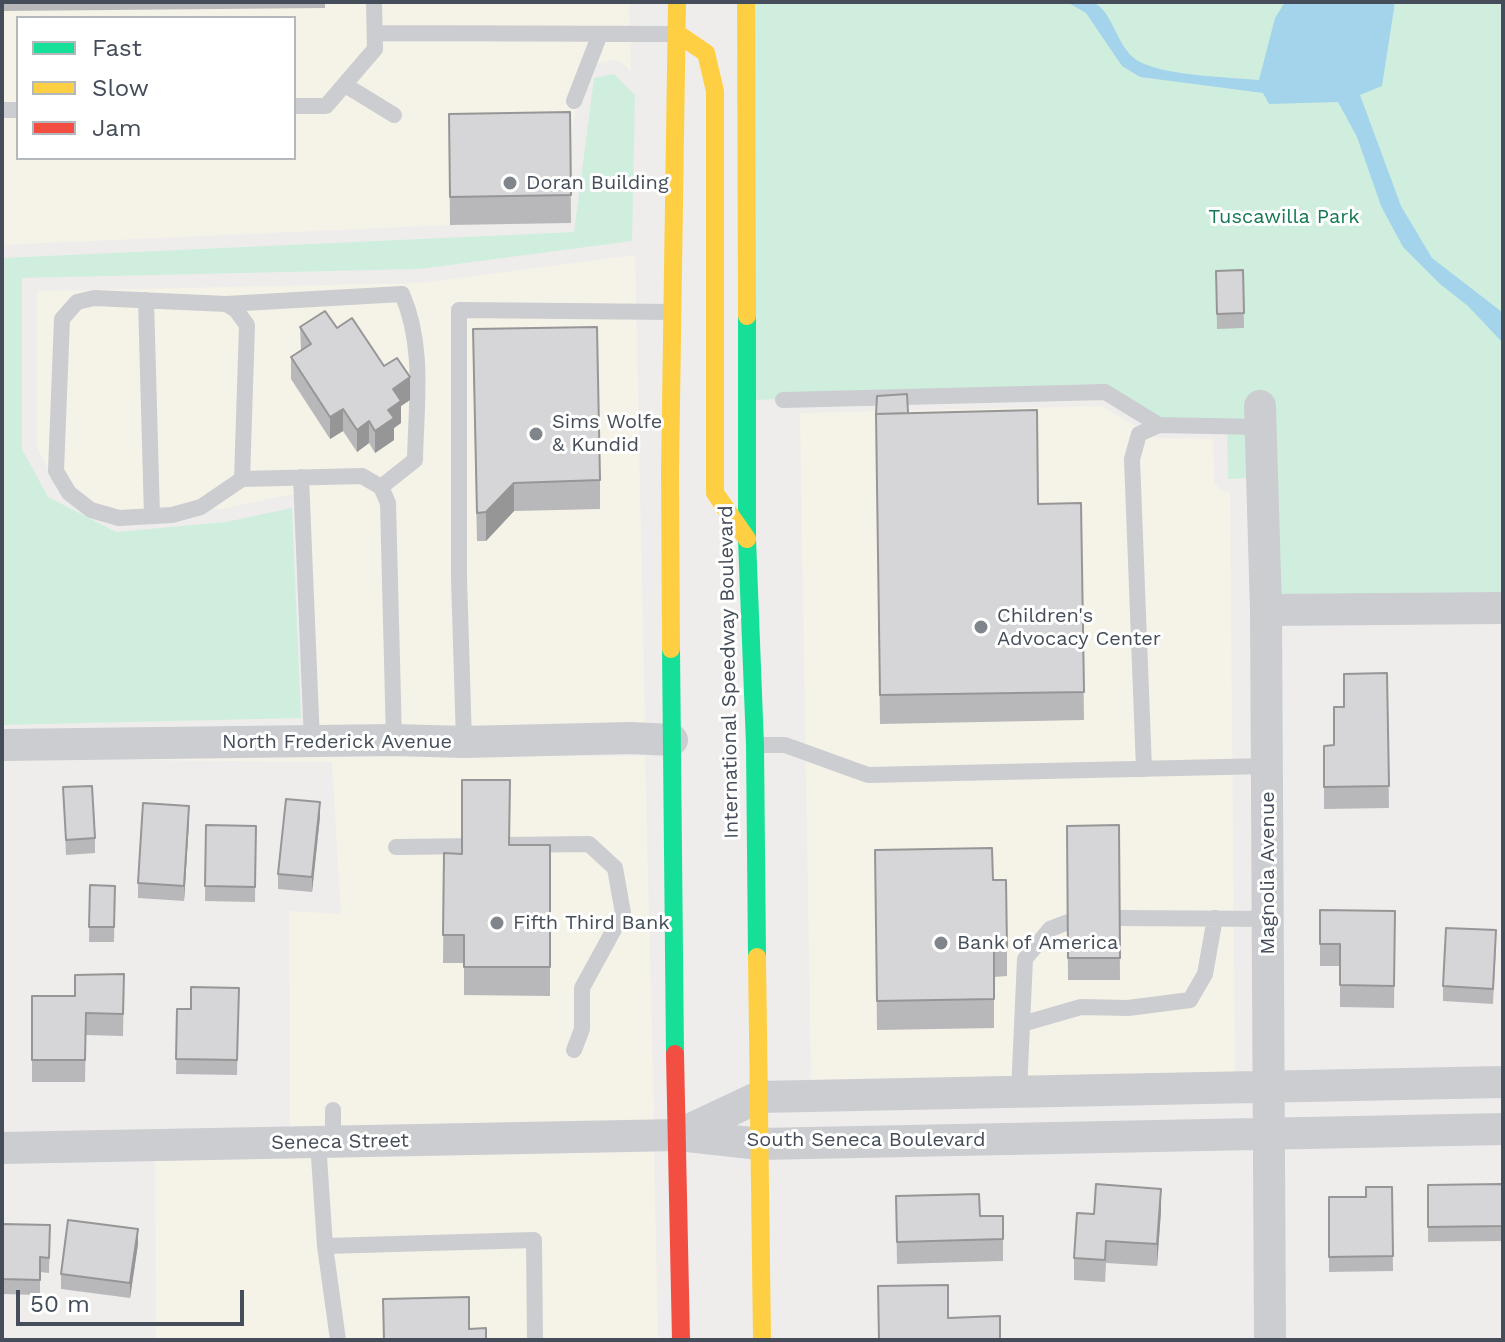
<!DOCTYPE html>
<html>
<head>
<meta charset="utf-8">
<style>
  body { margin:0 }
  #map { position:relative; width:1505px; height:1342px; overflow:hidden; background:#eeedec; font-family:"Work Sans",sans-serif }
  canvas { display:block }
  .frame { position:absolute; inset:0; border:4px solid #444d59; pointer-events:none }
  .legend { position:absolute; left:16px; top:16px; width:280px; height:144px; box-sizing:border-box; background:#fff; border:2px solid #b4b8bd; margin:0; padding:10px 14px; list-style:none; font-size:24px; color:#444d59 }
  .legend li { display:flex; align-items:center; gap:16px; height:40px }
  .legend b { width:40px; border:2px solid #b4b8bd }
  .scale { position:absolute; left:16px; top:1290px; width:228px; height:36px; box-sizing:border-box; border:4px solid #444d59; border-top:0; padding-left:10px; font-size:24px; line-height:28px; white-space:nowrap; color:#444d59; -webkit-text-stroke:6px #fff; paint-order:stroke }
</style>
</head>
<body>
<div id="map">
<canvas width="1505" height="1342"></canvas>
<div class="frame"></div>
<ul class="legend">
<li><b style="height:10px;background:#16e098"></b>Fast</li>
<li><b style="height:10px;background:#ffcf43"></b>Slow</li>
<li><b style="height:10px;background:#f24e42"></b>Jam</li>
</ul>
<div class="scale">50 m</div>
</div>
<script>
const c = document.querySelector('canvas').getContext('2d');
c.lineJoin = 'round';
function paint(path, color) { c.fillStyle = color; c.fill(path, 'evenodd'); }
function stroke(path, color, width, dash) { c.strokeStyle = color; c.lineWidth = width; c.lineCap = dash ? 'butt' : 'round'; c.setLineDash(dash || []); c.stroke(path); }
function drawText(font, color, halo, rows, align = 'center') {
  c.font = font + ' "Work Sans",sans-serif'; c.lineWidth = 6; c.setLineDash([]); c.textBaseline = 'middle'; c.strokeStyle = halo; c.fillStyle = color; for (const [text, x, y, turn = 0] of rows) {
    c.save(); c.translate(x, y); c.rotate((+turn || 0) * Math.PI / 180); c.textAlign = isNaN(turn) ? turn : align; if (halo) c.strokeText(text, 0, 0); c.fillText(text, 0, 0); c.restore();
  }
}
const commercial = new Path2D(`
  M2 2H629L631 72 621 62 612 60 589 65 580 72 561 220 2 245ZM18 18H294V158H18Z
  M635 255 645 724 314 726 296 495H287L222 509 118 518 58 487 37 447V291L421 283Z
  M1101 406 1156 438 1213 439 1214 482 1220 490 1230 492 1235 1072 811 1080 800 413Z
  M395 756H645L654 1120 290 1127 289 911 341 914 332 762 120 760Z
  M654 1152 658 1340H156L155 1161Z`);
const green = new Path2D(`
  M746 2H1503V608L1266 610 1262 478 1228 479 1227 426 1159 425 1105 392 747 400Z
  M614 74 635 95 632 241 419 269 22 278V449L48 497 116 532 226 522 292 508 301 718 2 725V258L574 232 594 78Z`);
const water = new Path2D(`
  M1067 2C1074 2 1085 0 1092 2 1114 9 1116 52 1142 63 1171 76 1226 77 1259 80L1275 18 1285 2H1395L1382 86 1360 95 1401 206 1432 258 1502 312V342L1468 306 1440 284 1403 247 1381 206 1357 137 1338 102 1269 104 1263 93 1140 77 1122 66 1086 13Z`);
const lane = new Path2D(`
  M375 33 673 34
  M345 85 394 115
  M574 101 600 34
  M294 106H326L375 49 374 2
  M2 110H18
  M94 298 226 304 236 310 247 325 242 479 201 507 172 515 119 518 91 510 69 493 56 471 62 319 77 302Z
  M146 300 152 516
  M226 304 402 294C425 346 416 405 415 460L381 487
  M783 400 1105 392 1159 425
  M301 477 312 742
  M242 479 362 476 381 487 388 503 394 740
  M464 742 459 578V310L673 312
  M757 745H785L868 775 1267 766
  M1144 769 1132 459 1139 434 1159 425 1261 427
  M504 845 589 844 615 868 623 913 582 988V1029L574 1050
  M396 847 481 846
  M1120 918 1268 919
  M1022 1024 1081 1007 1128 1008 1190 1000 1205 974 1215 918
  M1019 1092 1025 959 1050 929 1068 922
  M333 1110V1142
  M318 1142 325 1246 338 1340
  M325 1246 534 1240 535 1340`);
const street = new Path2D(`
  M1260 406 1266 610 1270 1340
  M1266 610 1503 608
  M2 745 394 740 464 742 630 738 672 740
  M678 1135 759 1097 1503 1082
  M2 1148 678 1135 760 1144 1503 1129`);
const fast = new Path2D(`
  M747 316V539L755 745 757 957
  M671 649 675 1054`);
const slow = new Path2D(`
  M746 2 747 316
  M678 34 706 53 715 91V493L747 539
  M671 649 670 472 677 2
  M757 957 762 1340`);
const jam = new Path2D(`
  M675 1054 681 1340`);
const wall = new Path2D(`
  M2 2H325V8L2 11Z
  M570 112 571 223 450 225 449 114Z
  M1243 270 1244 328 1217 329 1216 271Z
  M300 327 337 328 384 366 410 400 401 406V423L394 428V440L375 453 369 443 357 452 343 431 330 439 291 379V357L301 350Z
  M473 358 600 480V509L514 511 486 541H477Z
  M908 413 1038 504 1081 503 1084 720 880 724 876 435Z
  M1387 673 1389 808 1324 809V746L1334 745 1344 707Z
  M63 787 95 838V853L66 855Z
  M320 817 312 892 278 889V874Z
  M189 821 184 901 138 898V883Z
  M206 825 256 826 255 902 205 901Z
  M1119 825 1120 980H1068L1067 826Z
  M509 845H550V996L464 995V963H443L444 853 462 854Z
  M875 850 993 880 1007 948V976L994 977V1028L877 1030Z
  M90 885 115 886 114 942H89Z
  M1320 910 1395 911 1394 1008 1340 1007V966H1320Z
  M1496 945 1493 1004 1443 1001V986Z
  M124 974 123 1036 86 1035 85 1082H32V996H75Z
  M239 988 237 1075 176 1074 177 1009H191Z
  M1503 1184V1241L1428 1242V1185Z
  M1392 1187 1393 1271 1329 1272V1197H1366Z
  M896 1196 980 1216H1003V1261L897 1264Z
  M1161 1211 1157 1266 1106 1263 1105 1282 1074 1280V1258L1094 1214Z
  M2 1224 50 1225 49 1273 40 1272V1295L2 1294Z
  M138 1244 130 1298 61 1289V1274Z`);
const shadedWall = new Path2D(`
  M410 377V400L401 406V423L394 428V440L375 453V431L388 410 393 389Z
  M343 409V431L330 439V417Z
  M369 421V443L357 452V430Z
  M514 483V511L486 541V512Z
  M320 802V817L312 892V877Z
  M189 806V821L184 901V886Z
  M1161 1189V1211L1157 1266V1244Z
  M138 1229V1244L130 1298V1283Z`);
const building = new Path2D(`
  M570 112 571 195 450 197 449 114Z
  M1243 270 1244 313 1217 314 1216 271Z
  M325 311 337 328 352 318 384 366 397 358 410 377 393 389 401 401 388 410 394 418 375 431 369 421 357 430 343 409 330 417 291 357 311 344 300 327Z
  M597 327 600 480 514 483 486 512 477 513 473 329Z
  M907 394 908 413 876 414 877 396Z
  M1037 410 1038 504 1081 503 1084 692 880 695 876 414Z
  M1387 673 1389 786 1324 787V746L1334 745V707H1344V674Z
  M462 780H510L509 845H550V967H464V935H443L444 853 462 854Z
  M92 786 95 838 66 840 63 787Z
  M286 799 320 802 312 877 278 874Z
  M143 803 189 806 184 886 138 883Z
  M206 825 256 826 255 887 205 886Z
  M1119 825 1120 958H1068L1067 826Z
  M992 848 993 880H1006L1007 948H994V999L877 1001 875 850Z
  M90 885 115 886 114 927H89Z
  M1320 910 1395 911 1394 986 1340 985V944H1320Z
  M1446 928 1496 930 1493 989 1443 986Z
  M124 974 123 1014 86 1013 85 1060H32V996H75V975Z
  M191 987 239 988 237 1060 176 1059 177 1009H191Z
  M1096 1184 1161 1189 1157 1244 1106 1241 1105 1260 1074 1258 1077 1213 1094 1214Z
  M1503 1184V1226L1428 1227V1185Z
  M1366 1187H1392L1393 1256 1329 1257V1197H1366Z
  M979 1194 980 1216H1003V1239L897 1242 896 1196Z
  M68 1220 138 1229 130 1283 61 1274Z
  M2 1224 50 1225 49 1258 40 1257V1280L2 1279Z
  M948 1285V1318L1000 1316V1340H879L878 1286Z
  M469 1297V1329L486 1328V1340H384L383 1299Z`);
const markers = [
  [510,183,8,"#80858c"],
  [536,434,8,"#80858c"],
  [981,627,8,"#80858c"],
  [497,923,8,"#80858c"],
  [941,943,8,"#80858c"]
];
const poiNames = [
  ["Doran Building",526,183],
  ["Sims Wolfe",552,422],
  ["& Kundid",552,445],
  ["Children's",997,616],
  ["Advocacy Center",997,639],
  ["Fifth Third Bank",513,923],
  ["Bank of America",957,943]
];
const parkNames = [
  ["Tuscawilla Park",1284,217]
];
const streetNames = [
  ["International Speedway Boulevard",729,672,-91],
  ["North Frederick Avenue",337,742],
  ["Magnolia Avenue",1268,873,-90],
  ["South Seneca Boulevard",866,1140],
  ["Seneca Street",340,1142,-1]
];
paint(commercial, '#f5f2e7');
paint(green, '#d0eede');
paint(water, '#a4d4eb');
stroke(lane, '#cbcdd0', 16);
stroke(street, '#cbcdd0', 32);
stroke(fast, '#16e098', 18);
stroke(slow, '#ffcf43', 18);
stroke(jam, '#f24e42', 18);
paint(wall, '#b8b8ba');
paint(shadedWall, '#969697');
paint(building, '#d6d6d8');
stroke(building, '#969697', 2);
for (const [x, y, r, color] of markers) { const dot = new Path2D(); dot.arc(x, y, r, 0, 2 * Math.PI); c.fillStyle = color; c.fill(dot); stroke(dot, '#fff', 3); }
drawText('20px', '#444d59', '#fff', poiNames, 'left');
drawText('20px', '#167953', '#fff', parkNames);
drawText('20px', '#444d59', '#fff', streetNames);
</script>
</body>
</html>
